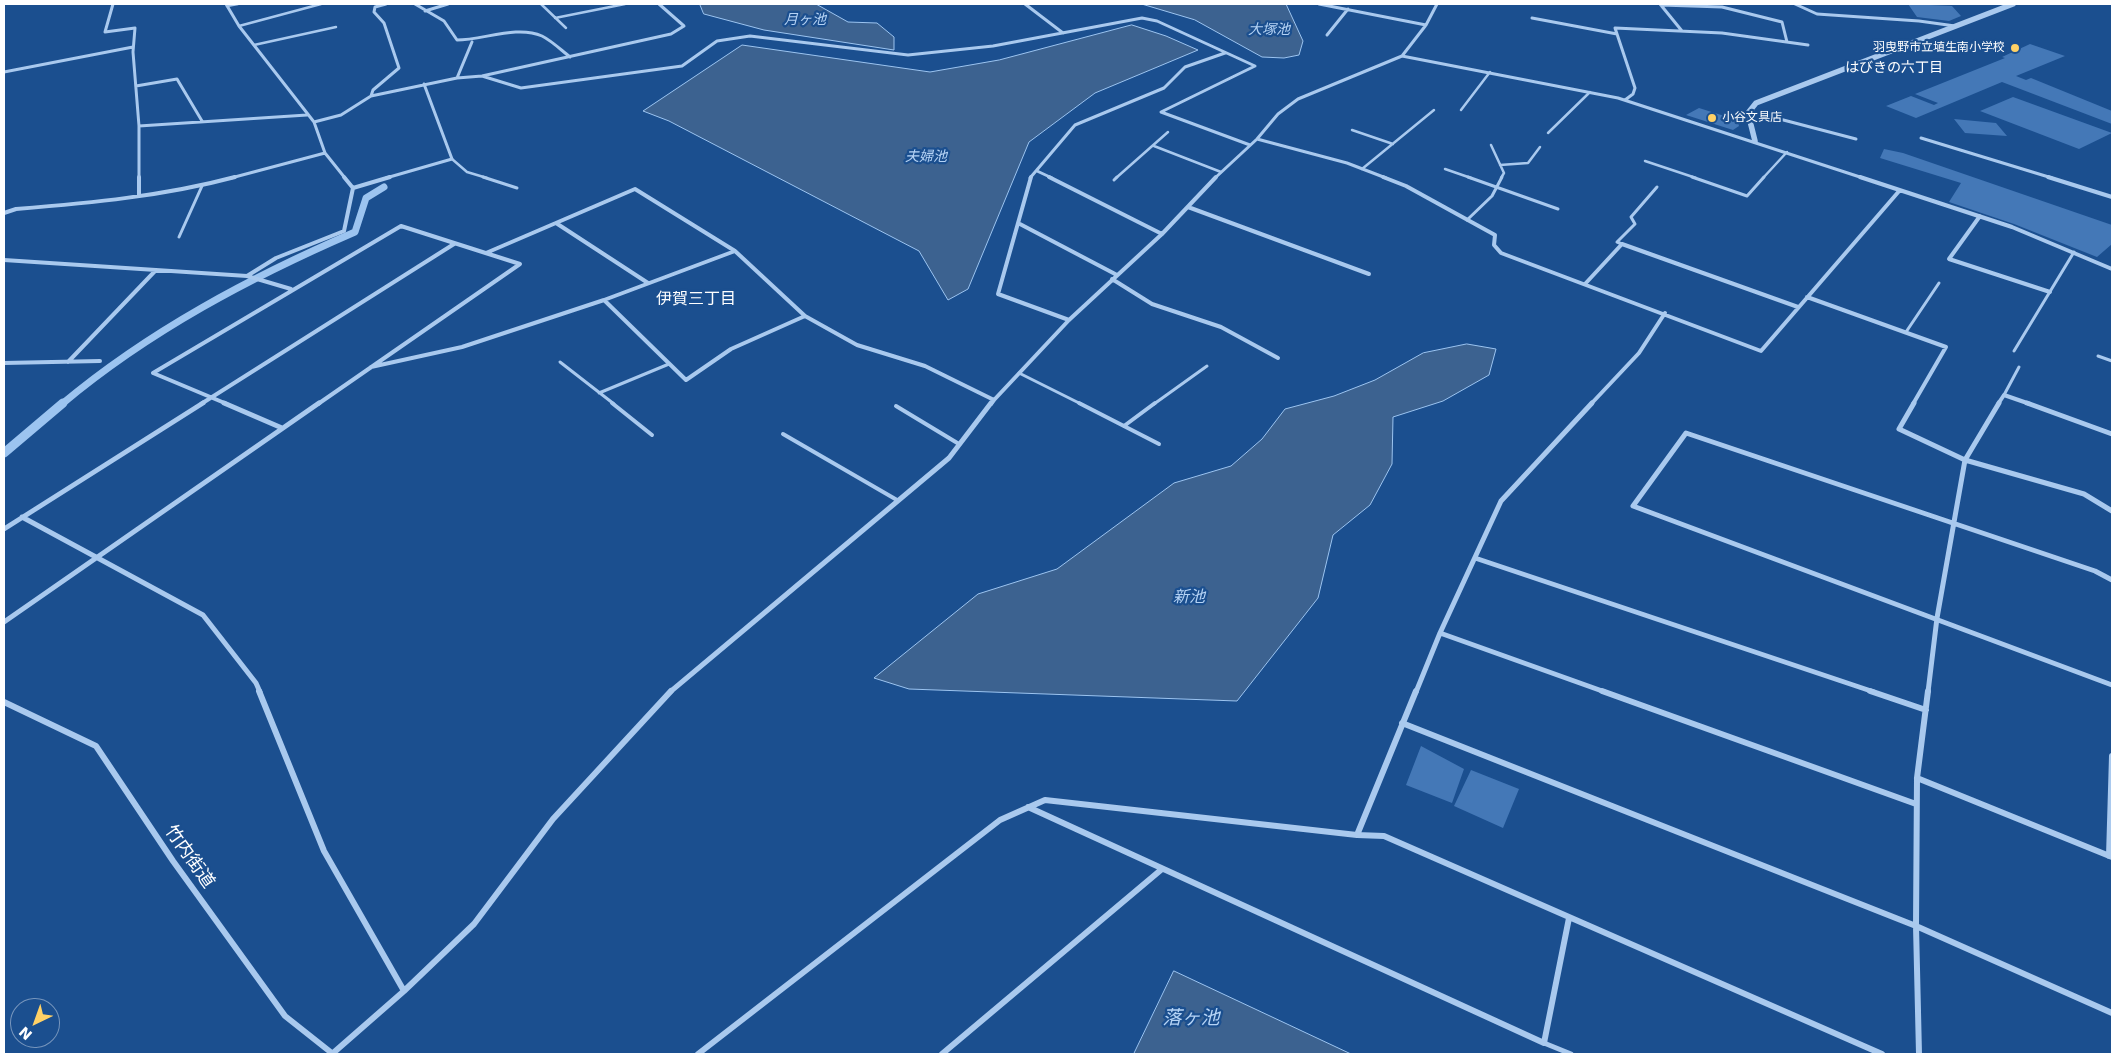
<!DOCTYPE html>
<html>
<head>
<meta charset="utf-8">
<style>
  body { margin:0 }
  #map { position:relative; width:2116px; height:1058px; overflow:hidden; background:#1b4f8f; font-family:"DejaVu Sans",sans-serif }
  canvas { display:block }
  .frame { position:absolute; inset:0; border:5px solid #fff; pointer-events:none }
  .north { position:absolute; left:10px; top:998px; width:50px; height:50px; box-sizing:border-box; background:#1b4f8f; border:1px solid #7695bc; border-radius:50%; rotate:222deg; font-size:14px; font-weight:700; line-height:20px; text-align:center; color:#fff }
  .north::after { content:''; display:block; margin:auto; width:18px; height:22px; background:#ffd166; clip-path:polygon(50% 0,100% 100%,50% 72%,0 100%) }
</style>
</head>
<body>
<div id="map">
<canvas width="2116" height="1058"></canvas>
<div class="frame"></div>
<div class="north">N</div>
</div>
<script>
const c = document.querySelector('canvas').getContext('2d');
c.lineJoin = 'round';
function paint(path, color) { c.fillStyle = color; c.fill(path, 'evenodd'); }
function stroke(path, color, width, dash) { c.strokeStyle = color; c.lineWidth = width; c.lineCap = dash ? 'butt' : 'round'; c.setLineDash(dash || []); c.stroke(path); }
function drawText(font, color, halo, rows, align = 'center') {
  c.font = font + ' "DejaVu Sans","Noto Sans JP",sans-serif'; c.lineWidth = 4.5; c.setLineDash([]); c.textBaseline = 'middle'; c.strokeStyle = halo; c.fillStyle = color; for (const [text, x, y, turn = 0] of rows) {
    c.save(); c.translate(x, y); c.rotate((+turn || 0) * Math.PI / 180); c.textAlign = isNaN(turn) ? turn : align; if (halo) c.strokeText(text, 0, 0); c.fillText(text, 0, 0); c.restore();
  }
}
const water = new Path2D(`
  M700 4H816L848 22 877 23 894 37V50L764 30 704 14Z
  M1142 4H1286L1303 41 1299 55 1284 58 1262 57 1195 20Z
  M1132 25 1166 36 1198 50 1095 93 1029 142 968 289 948 300 919 251 669 121 643 111 742 45 930 72 999 60Z
  M1467 344 1496 349 1489 375 1443 401 1393 417 1392 464 1370 505 1333 535 1318 598 1237 701 909 689 874 678 978 594 1057 569 1174 483 1231 466 1262 439 1285 409 1334 396 1375 380 1423 353Z
  M1174 971 1351 1054H1134Z`);
const streamFar1 = new Path2D(`
  M62 404C149 331 251 277 355 232L366 198 384 187`);
const stream = new Path2D(`
  M4 453 63 403`);
const building = new Path2D(`
  M1908 4 1952 6 1961 16 1949 21 1917 17Z
  M2030 44 2065 56 2016 76 2026 80 2031 78 2112 111V124L2002 82 1916 118 1886 106 1911 96 1934 105 1938 103 1915 94 2005 58 2002 57Z
  M2013 97 2112 133 2079 149 1980 111Z
  M1699 108 1737 120 1739 126 1733 130 1686 115Z
  M1954 119 1996 123 2007 136 1965 133Z
  M1884 149 1903 153 2112 225V244L2097 257 2014 224 1949 202 1961 183 1880 158Z
  M1421 746 1464 769 1452 803 1406 785Z
  M1471 770 1519 789 1503 828 1454 806Z`);
const serviceFar3 = new Path2D(`
  M541 4 566 28
  M227 6 238 4
  M555 18 625 4
  M239 26 321 4
  M254 45 336 27
  M1461 110 1490 72
  M1352 130 1393 144
  M1548 133 1590 92
  M1491 145 1504 173 1501 178
  M1154 146 1221 172
  M452 159 467 172 487 178
  M1645 161 1696 178
  M1500 165 1528 163 1540 147
  M1362 169 1434 110
  M1445 169 1471 178
  M1116 178 1168 132
  M1763 178 1787 152`);
const serviceFar2 = new Path2D(`
  M483 177 517 188
  M1468 177 1558 209
  M1692 177 1747 196 1764 177
  M1114 180 1117 177
  M1467 220 1492 196 1502 177
  M179 237 202 186
  M1622 244 1617 242 1635 224 1631 217 1657 187
  M1906 332 1939 283
  M2014 351 2074 252
  M2098 356 2112 361
  M560 362 614 404
  M1019 373 1081 404
  M599 393 669 364
  M2004 395 2019 367
  M1154 404 1207 366`);
const serviceFar1 = new Path2D(`
  M612 403 652 435
  M1079 403 1159 444
  M896 406 959 444
  M1124 426 1155 403
  M783 434 897 500`);
const service = new Path2D(`
  M1544 1043 1571 1054`);
const minorFar3 = new Path2D(`
  M113 4 105 32 135 28 133 52 139 126
  M226 4 239 26 314 122 325 153
  M415 4 444 21 457 40C483 40 517 25 542 36 552 41 561 50 570 57
  M1025 4 1063 33
  M1319 4 1426 25
  M1660 4 1682 31
  M1795 4 1817 14 1919 21 1955 26
  M1661 5 1722 7 1782 22 1787 42
  M425 11 448 4
  M1532 18 1617 34
  M1327 35 1348 9
  M1402 56 1618 98 1863 178
  M4 72 133 47
  M482 76 521 88 682 66 717 41 750 36 908 55 993 46 1142 18 1157 21 1255 66 1161 112 1250 145
  M457 78 482 76 671 34 684 26 659 4
  M136 86 177 79 202 121
  M371 96 373 90 399 68 384 23 374 12 375 7 386 4
  M1625 100 1633 94 1635 88 1615 28 1722 33 1808 45
  M1749 111 1856 139
  M314 122 341 115 371 96 457 78 472 42
  M1921 138 2052 178
  M1257 139 1347 163 1386 178
  M1037 171 1052 178
  M139 178V126L307 115
  M231 178 325 153 345 178
  M386 178 452 159 424 84
  M1030 178 1075 125 1164 88 1185 67 1225 53
  M1215 178 1257 139 1278 114 1298 99 1402 56 1426 25 1437 4`);
const minorFar2 = new Path2D(`
  M139 177V196
  M1031 177 998 294 1069 320
  M1049 177 1162 234
  M1383 177 1406 186 1495 235 1494 245 1501 253 1761 351 1900 190
  M1860 177 2012 227 2112 269
  M2048 177 2112 197
  M353 188 390 177
  M1188 207 1369 274
  M4 213 16 209C90 203 164 196 235 177
  M1980 216 1949 259 2050 292
  M556 223 648 283
  M1018 223 1117 275
  M486 253 635 189 735 251
  M4 260 247 276 276 258 344 231 353 188 344 177
  M247 276 291 289
  M1112 279 1152 304 1221 327 1278 358
  M1585 284 1622 244 1798 307
  M1807 297 1946 347 1913 404
  M604 300 686 380 731 349 805 316
  M68 362 156 270
  M4 363 100 361
  M371 367 462 347 604 300 735 251 805 316 857 345 925 366 994 400 1069 320 1162 234 1216 177
  M153 373 401 226 520 264
  M153 373 227 404
  M201 404 454 244
  M318 404 520 264
  M991 404 994 400
  M1591 404 1639 353 1665 313
  M1998 404 2004 395 2030 404`);
const minorFar1 = new Path2D(`
  M224 403 282 428
  M1914 403 1899 429 1965 460 2084 494 2112 511
  M2027 403 2112 434
  M22 517 203 615 256 683 260 692
  M4 529 203 403
  M1475 558 1874 692
  M2112 580 2095 571 1686 433 1633 506 2112 685
  M4 622 319 403
  M1440 633 1605 692
  M670 692 949 458 991 403
  M1416 692 1440 633 1501 501 1592 403
  M1928 692 1937 618 1965 460 1999 403`);
const minor = new Path2D(`
  M259 691 324 851 404 991
  M1602 691 1916 804
  M1870 691 1926 710
  M4 702 96 746 173 861 285 1016 333 1054
  M1402 723 1916 926 2112 1013
  M1917 778 2112 857
  M1028 807 1544 1043 1569 918
  M1357 835 1384 836 1882 1054
  M2109 856 2112 756
  M332 1054 404 991 474 924 553 819 671 691
  M698 1054 1000 820 1045 800 1357 835 1416 691
  M942 1054 1162 869
  M1919 1054 1916 926 1917 778 1928 691`);
const tertiary = new Path2D(`
  M1755 141 1748 113 1756 103 2013 4`);
const markers = [
  [2015,48,5,"#ffd166"],
  [1712,118,5,"#ffd166"]
];
const farPoinames = [
  ["羽曳野市立埴生南小学校",2005,48],
  ["小谷文具店",1722,118,"left"]
];
const farWaternames = [
  ["月ヶ池",805,20],
  ["大塚池",1269,30],
  ["夫婦池",926,157]
];
const farNeighbourhoodnames = [
  ["はびきの六丁目",1894,68]
];
const neighbourhoodNames = [
  ["伊賀三丁目",696,300]
];
const waterNames = [
  ["新池",1189,598]
];
const nearStreetnames = [
  ["竹内街道",189,857,55]
];
const nearWaternames = [
  ["落ヶ池",1191,1019]
];
paint(water, '#3c6290');
stroke(water, '#9cc4f0', 1);
stroke(streamFar1, '#9cc4f0', 7);
stroke(stream, '#9cc4f0', 9);
paint(building, '#4478b7');
stroke(serviceFar3, '#a9c9ee', 2.5);
stroke(serviceFar2, '#a9c9ee', 3);
stroke(serviceFar1, '#a9c9ee', 4);
stroke(service, '#a9c9ee', 5);
stroke(minorFar3, '#a9c9ee', 3);
stroke(minorFar2, '#a9c9ee', 4);
stroke(minorFar1, '#a9c9ee', 5);
stroke(minor, '#a9c9ee', 6);
stroke(tertiary, '#a9c9ee', 5.5);
for (const [x, y, r, color] of markers) { const dot = new Path2D(); dot.arc(x, y, r, 0, 2 * Math.PI); c.fillStyle = color; c.fill(dot); stroke(dot, '#1b4f8f', 2); }
drawText('12px', '#fff', '#1b4f8f', farPoinames, 'right');
drawText('italic 14px', '#b5d3f5', '#1b4f8f', farWaternames);
drawText('14px', '#fff', '#1b4f8f', farNeighbourhoodnames);
drawText('16px', '#fff', '#1b4f8f', neighbourhoodNames);
drawText('italic 16px', '#b5d3f5', '#1b4f8f', waterNames);
drawText('18px', '#fff', '#1b4f8f', nearStreetnames);
drawText('italic 19px', '#b5d3f5', '#1b4f8f', nearWaternames);
</script>
</body>
</html>
